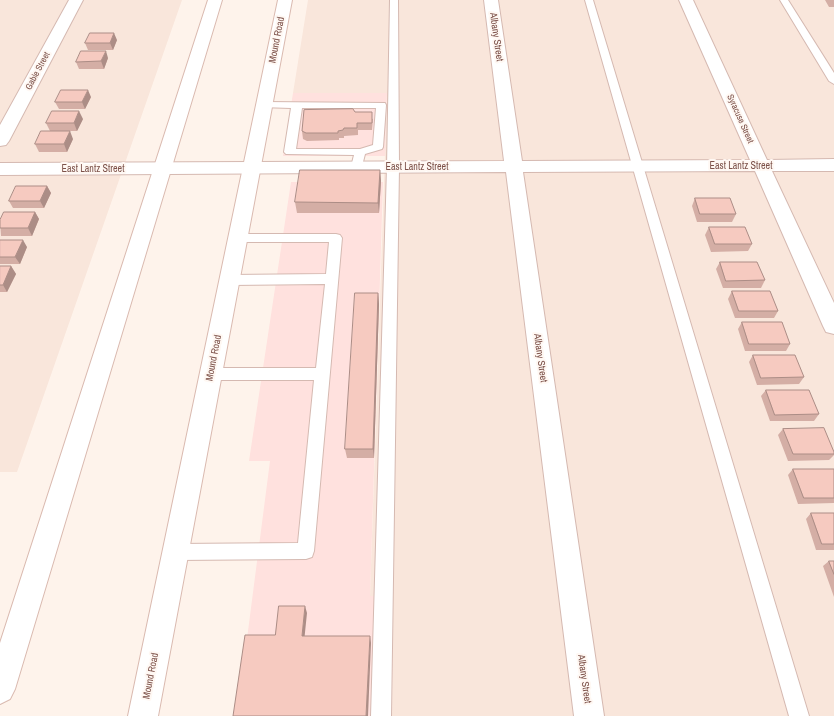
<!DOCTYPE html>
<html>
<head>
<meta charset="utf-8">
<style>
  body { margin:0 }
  canvas { display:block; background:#fef3eb }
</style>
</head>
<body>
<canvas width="834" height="716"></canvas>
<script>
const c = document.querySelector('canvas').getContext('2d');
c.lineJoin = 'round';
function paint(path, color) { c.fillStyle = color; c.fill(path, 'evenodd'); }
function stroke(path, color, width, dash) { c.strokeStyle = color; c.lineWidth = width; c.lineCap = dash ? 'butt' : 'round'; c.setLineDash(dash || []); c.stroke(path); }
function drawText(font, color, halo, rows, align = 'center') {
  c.font = font + ' "Archivo Narrow",sans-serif'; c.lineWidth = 4; c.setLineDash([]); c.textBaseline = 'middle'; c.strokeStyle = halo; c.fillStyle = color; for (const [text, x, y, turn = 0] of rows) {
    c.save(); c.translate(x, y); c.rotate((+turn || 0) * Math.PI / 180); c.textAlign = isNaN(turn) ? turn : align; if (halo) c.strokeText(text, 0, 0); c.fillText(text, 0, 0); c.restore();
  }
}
const residential = new Path2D(`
  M0 0H182L17 472H0Z
  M308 0H834V716H392L393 597 370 596 387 93H293Z`);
const commercial = new Path2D(`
  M293 93H387L385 156H283Z
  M291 182H383L370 596H393L392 716H237L270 461H249Z`);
const lane = new Path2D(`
  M390 0H398L399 167 391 716H371L387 167Z
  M585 0H593L809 716H789Z
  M780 0H788L834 73V84L829 81Z
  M264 102 385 103 386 105 383 147 382 149 365 154 361 170H353L351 167 354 155 286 154 284 152 291 108 260 107 259 105 260 103ZM302 108H376L373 145 360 149H296Z
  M238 234H336L340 235 342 238 314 551 312 557 306 559 175 560 169 558 167 552 169 546 175 544 298 543 314 380H211L206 378 204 374 206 370 211 368H316L325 284 230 285 225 283 224 280 225 277 230 275 326 274 329 242H238L234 241 232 238 234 235Z`);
const street = new Path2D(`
  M69 0H83L9 141 6 145 0 146V125Z
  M484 0H498L522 161 750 160 679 0H693L767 160 834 159V171H772L834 303V334L826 332 823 326 755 171 523 172 604 716H574L506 172 0 175V163L504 161Z`);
const secondary = new Path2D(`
  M208 0H222L15 689 10 699 0 704V643Z
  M278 0H292L158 716H128Z`);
const wall = new Path2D(`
  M825 0H834V7H829Z
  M117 40 113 50H88L85 43Z
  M108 58 104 69H79L76 62Z
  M91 97 85 109H59L55 102Z
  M355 112 373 119 372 130H358V135L344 136V138H339V140L307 141 303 139 302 131Z
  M83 119 77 131H50L46 123Z
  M73 139 67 152H39L35 144Z
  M380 170 381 181 379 213H297L295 202Z
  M47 186 51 193 44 208H13L9 201Z
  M695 198 736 214 732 222H697L692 206Z
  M35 212 39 219 32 236H1L0 220Z
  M709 227 752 244 748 251 711 252 705 235Z
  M0 240 27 247 20 264H0Z
  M720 262 765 280 761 288H723L716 269Z
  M0 266H11L16 274 7 292H0Z
  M732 291 778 311 774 318H735L728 299Z
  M378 293 379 304 374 458H347L345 449Z
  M742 322 790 344 786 351H745L738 329Z
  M753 355 804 377 799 384 757 385 749 362Z
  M766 390 819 414 814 421H770L761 396Z
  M783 429 834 452V455L829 460 788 461 778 435Z
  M793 469H834V503L798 504 788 475Z
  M811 513H834V550H816L806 519Z
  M829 561H834V597L823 566Z`);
const shadedWall = new Path2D(`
  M114 33 117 40 113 50 110 43Z
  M106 51 108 58 104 69 101 61Z
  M88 90 91 97 85 109 82 102Z
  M79 111 83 119 77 131 74 123Z
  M70 131 73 139 67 152 64 144Z
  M380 170 381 181 379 213 378 203Z
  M47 186 51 193 44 208 40 201Z
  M35 212 39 219 32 236 28 228Z
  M23 240 27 247 20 264 15 257Z
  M11 266 16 274 7 292 3 285Z
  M378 293 379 304 374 458 373 449Z
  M305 606 307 613 304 642 302 636Z
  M370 636 371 643 368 716H366Z`);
const building = new Path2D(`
  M90 33H114L110 43H85Z
  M81 51H106L101 61 76 62Z
  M61 90H88L82 102H55Z
  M353 109 355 112H372V123H357V128H344L343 130 338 131V133H306L302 131 304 110Z
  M52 111H79L74 123H46Z
  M41 131H70L64 144H35Z
  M300 170H380L378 203 295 202Z
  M16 186H47L40 201H9Z
  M695 198H730L736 214H700Z
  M4 212H35L28 228H0V220Z
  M709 227H745L752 244H715Z
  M0 240H23L15 257H0Z
  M720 262H757L765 280 726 281Z
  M0 266H11L3 285H0Z
  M732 291H770L778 311H739Z
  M355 293H378L373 449H345Z
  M742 322H782L790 344H749Z
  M753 355H795L804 377 761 378Z
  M766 390H809L819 414 775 415Z
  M824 428 834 452V454H793L783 429Z
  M793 469H834V498H804Z
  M811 513H834V544H822Z
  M829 561H834V574Z
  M279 606H305L302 636H370L366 716H233L245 635H275Z`);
const farStreetnames = [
  ["Gable Street",38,71,-62],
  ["Syracuse Street",740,119,66]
];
const streetNames = [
  ["Albany Street",496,37,82],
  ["Mound Road",277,40,-79],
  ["East Lantz Street",741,166],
  ["East Lantz Street",417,167],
  ["East Lantz Street",93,169],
  ["Mound Road",214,358,-79],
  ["Albany Street",540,358,82],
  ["Mound Road",151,676,-79],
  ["Albany Street",584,679,82]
];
paint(residential, '#f9e6db');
paint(commercial, '#ffe1de');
stroke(lane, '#d5b9b1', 2);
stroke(street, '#d5b9b1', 2);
stroke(secondary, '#dabab0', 2);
paint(lane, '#fff');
paint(street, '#fff');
paint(secondary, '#fff');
paint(wall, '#d4aea5');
paint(shadedWall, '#ac8d86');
paint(building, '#f6cac0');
stroke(building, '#ac8d86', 1);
drawText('9px', '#7d524a', '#fff8f3', farStreetnames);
drawText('10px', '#7d524a', '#fff8f3', streetNames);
</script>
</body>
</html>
